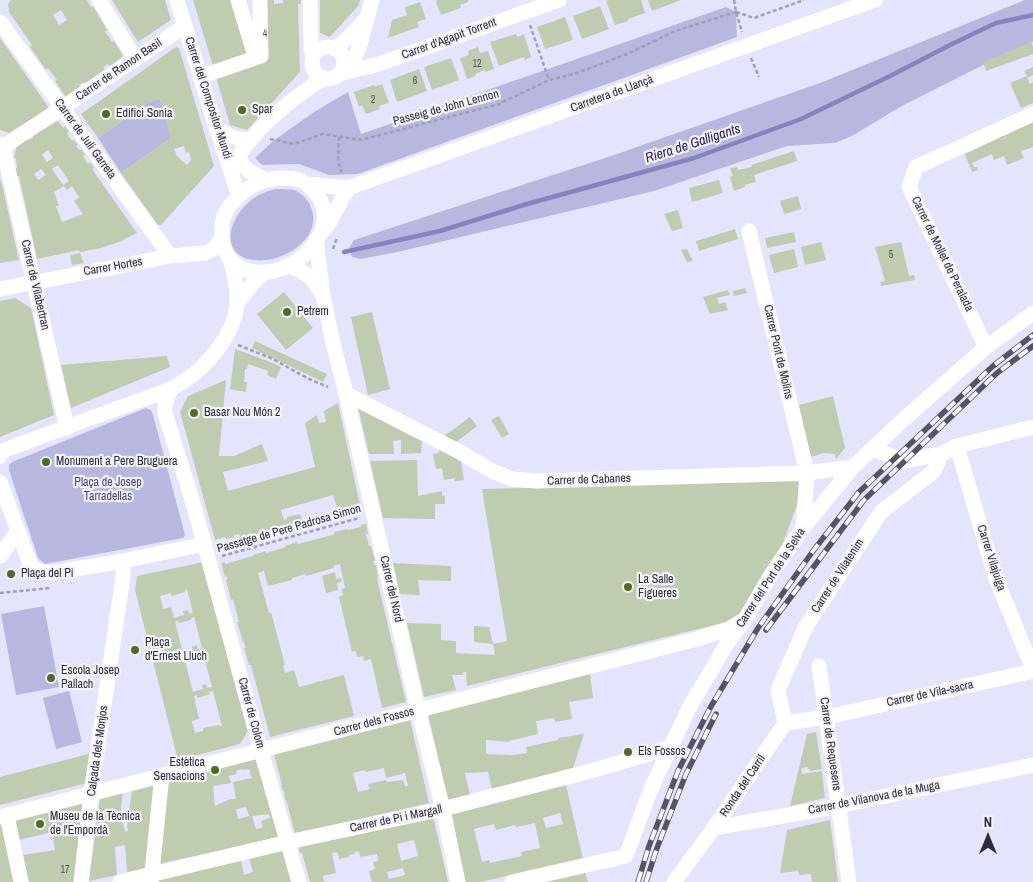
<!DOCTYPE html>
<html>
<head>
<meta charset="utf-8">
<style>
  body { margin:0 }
  #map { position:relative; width:1033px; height:882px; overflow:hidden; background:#e5e4fe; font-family:"Archivo Narrow",sans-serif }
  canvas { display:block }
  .north { position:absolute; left:963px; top:812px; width:50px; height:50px; -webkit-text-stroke:4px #f3f3fa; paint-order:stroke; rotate:0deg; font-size:14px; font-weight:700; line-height:20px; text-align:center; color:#2d2d39 }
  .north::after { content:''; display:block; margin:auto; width:18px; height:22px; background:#2d2d39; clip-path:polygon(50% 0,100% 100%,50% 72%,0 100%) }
</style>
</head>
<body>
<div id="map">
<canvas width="1033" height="882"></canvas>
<div class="north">N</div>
</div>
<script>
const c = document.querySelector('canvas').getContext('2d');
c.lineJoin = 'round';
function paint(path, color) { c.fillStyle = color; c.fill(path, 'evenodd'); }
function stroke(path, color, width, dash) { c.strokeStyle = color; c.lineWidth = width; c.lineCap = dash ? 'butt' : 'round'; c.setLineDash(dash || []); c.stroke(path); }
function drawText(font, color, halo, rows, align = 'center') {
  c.font = font + ' "Archivo Narrow",sans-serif'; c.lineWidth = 4.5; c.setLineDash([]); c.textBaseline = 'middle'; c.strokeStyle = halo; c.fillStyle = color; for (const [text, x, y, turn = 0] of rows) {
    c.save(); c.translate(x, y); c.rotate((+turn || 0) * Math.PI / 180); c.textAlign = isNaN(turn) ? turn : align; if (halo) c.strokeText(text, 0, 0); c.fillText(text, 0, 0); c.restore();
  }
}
const green = new Path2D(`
  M1025 0H1033V42L981 66 900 107 852 136 835 143 787 146 654 191 402 251 361 259 352 257 349 248 354 240 614 155 820 83Z
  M726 7 736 12 737 37 358 174 329 175 299 164 262 165 255 158 273 141 314 112 348 92 361 134Z
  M160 99 171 138 121 173 98 138 149 102Z
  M275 189C282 189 288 189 294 190 300 192 306 198 309 203 327 236 284 264 254 260 220 256 228 220 248 203 256 195 265 192 275 189Z
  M146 408 151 410 153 415 185 535 183 538 45 564 38 558 9 470V465L12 462Z
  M44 606 59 687 16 695 1 614Z
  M69 691 82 742 56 749 43 698Z`);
const stream = new Path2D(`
  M344 252 440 231 527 204 694 158 801 119 890 76 954 43 996 23 1033 15`);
const building = new Path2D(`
  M11 0H87L91 7 93 6 107 30 105 31 112 42 114 41 123 56 110 66 108 64 103 68 105 69 85 84 83 82 79 85 80 87 66 97 55 81 57 80 48 68 46 70 30 47 32 45 9 12 8 4ZM61 10 67 20 59 25 53 15Z
  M112 0H165L171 20 138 42Z
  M193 0H234L250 54 213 66Z
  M262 0H274V4L283 3V0H301V4H298L300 72 247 130 230 125 216 77 253 65Z
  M320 0H360L358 6 330 37 320 33Z
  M436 0H468V2L460 5 461 8 441 15 436 2 437 1Z
  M608 0H641L645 13 628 19V21L615 25 606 1Z
  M648 0H681L652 11Z
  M420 2 426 19 417 22 419 27 388 38 392 20 407 15 405 7Z
  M600 6 609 29 582 39 573 16Z
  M565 17 573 40 545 49 537 27Z
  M516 34 517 37 524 34 531 57 525 60 524 57 499 66 490 42Z
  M0 38 49 108 9 133 0 130Z
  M1031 42 1033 46V54L986 71 983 62Z
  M176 47 179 48 214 166 161 225H158L121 173 171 138 160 99 149 102 98 138 81 114ZM184 146 186 153 189 152 191 160 187 165 177 156 174 149Z
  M478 47 480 53 488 51 494 69 485 72V70L475 74 476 76 467 79 460 58 469 55 468 51Z
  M451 58 459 80 432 90 424 67Z
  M1033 67V75L1027 78 1030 84 1033 82V103L1021 108 1010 83 1027 76 1024 71Z
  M419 69 427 91 397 102 390 80Z
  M382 84 389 103 379 106 380 109 366 114 362 105 359 107 354 92 374 85V87Z
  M58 121 63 128 65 126 69 132 67 133 68 135 72 141 74 140 78 145 76 146 79 150 81 149 85 155 83 156 88 164 90 162 94 168 92 169 137 233 119 242 101 248 80 252 79 250 37 259 19 176H17L15 168H17L16 158H14L17 145 28 139 29 140 33 138 32 136ZM48 150 53 158 47 162 42 155ZM58 165 69 181 63 185 67 190 72 186 79 197 74 201 83 214 62 222 56 206H59L54 192 64 186 52 169ZM41 169 46 175 38 180 34 174Z
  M1033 122V147L1021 151 1024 158 1007 165 1004 156 994 160 992 154 972 163 974 167H977L978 170 972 172 965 154Z
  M794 151 797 161 754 175 756 182 745 185V187L734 191 730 177 733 176 730 168 737 167 738 170 752 167 751 165Z
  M1 180 19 260 0 263V181Z
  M719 180 723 193 692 202 689 188Z
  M798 196 801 209 784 214 780 201Z
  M678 210 683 228 672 231 664 214Z
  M735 229 738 239 699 251 696 241Z
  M794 232 796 242 767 248 765 238Z
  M821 242 826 260 805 265 801 247Z
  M901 242 909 276 914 275 915 280 881 286 880 282 885 281 875 247Z
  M687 249 693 261 687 262 681 250Z
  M794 249 798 267 774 273 769 255Z
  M80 253 84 263 72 265 70 255Z
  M745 288 747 293 734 296 733 291Z
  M728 290 730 295 717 298 719 304 725 302 728 310 710 314 703 297Z
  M284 292 313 328 286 350 257 314Z
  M15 298 31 308 54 415 0 437V301Z
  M372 312 390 389 368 395 351 317Z
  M255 341 327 374 323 382 252 348Z
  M235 349 273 363 281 367 276 379 267 375 268 371 248 364 247 369H245L244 382H247L246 392 230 389Z
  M167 356 170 367 71 408 61 365Z
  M226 380 219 456H234L262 444 268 461 223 472 228 491 315 467 305 423 317 415 319 423 326 422 324 411 338 403 361 510 340 516 333 495 281 510 284 520 287 519V517L300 514 304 526 241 542 239 534 234 535V537L226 539 225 537 215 540 180 412 188 396Z
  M833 396 845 448 836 459 835 454 823 453 811 457 799 405Z
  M358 407 422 441 421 453 401 454V440L393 441 394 454H369Z
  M499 416 509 434 502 438 491 420Z
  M470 417 477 426 455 443 444 436Z
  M439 449 461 461 464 480 455 481V478L444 480 442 468 436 469 433 454 439 453Z
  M417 460 418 496 442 491V496H445V504H435V519L383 518 370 461Z
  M806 481 778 556 739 619 467 686 466 672H463V675H452L456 690 424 697 407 623 441 624V640L456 641V653L495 655 493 644 507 641 482 489Z
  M366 524 368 534H366L369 546H371L375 561H373L374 565H376L378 577 377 579 406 702 382 708 371 659 364 661 363 656 357 657 356 651 352 652 339 597 343 595 342 589 345 588 340 564 333 566 334 568 306 576 305 574 292 578V580L268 586 264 571 258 573 269 613 271 612 285 665 283 666 285 673 294 670 299 687 344 675 354 716 270 737 251 665H249L244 648H246L244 642H243L237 622H239L233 599 231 600 226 580H227V576L225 577 221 563 225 562V564L253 556V555L266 551V553L286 547 285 546 297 542 298 544 332 535 335 534 334 532 347 529 348 530 361 527V525Z
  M204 562 249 729 240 744 178 760 135 590 137 576ZM187 589 193 613 189 614 188 610 183 611 184 615 174 618 171 607 163 609 160 596 171 593V596L185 592V590ZM194 617 202 648 198 650 197 645 192 646 193 651 183 653 175 622 178 621 179 623 191 620V618ZM203 653 212 687 207 688 206 684 202 685 203 689 193 692 184 657H187V659L200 656V654ZM213 691 222 726H219V725L203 728V731L195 733 192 721 199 719 194 696 197 695V698L210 694 209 692Z
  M393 563 451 566V581L418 580 420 595 400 594Z
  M335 572 336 579 341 578 342 581 337 583 338 590 326 593 322 576Z
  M474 626 489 627 493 644 474 642Z
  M590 674 593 698 569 702 572 719 555 722 554 718 536 721 538 734 509 741 510 742 486 740V754L512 755 527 753 526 747 558 740V738L584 734 572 771 492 789 488 772 465 773 470 795 448 800 428 714Z
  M410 720 429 803 295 834 288 806 284 795 285 794 281 786 282 785 274 754ZM384 768 386 778 405 773 408 786H405L403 780 387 782 386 780 368 784 370 789 358 792 353 773 365 770 366 772Z
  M816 732 822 769 810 771V769H808V767L801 768 802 774 822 771 825 798 790 806 807 734Z
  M92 753 87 783 0 805V777Z
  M258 758 279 837 159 864 169 781ZM241 769 242 770 249 769 252 778 233 782 236 799H230L215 806 213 786 231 783 229 776 237 774 236 771ZM246 807 249 816 238 819 236 809ZM269 814 270 818 261 821 263 828 256 829 252 816Z
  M153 784 155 786 146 868 127 872 125 845 115 847 117 875 89 881 100 798 123 792 121 807 122 819 125 832 128 831 127 827 132 790Z
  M566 785 583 859 480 882H465L449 813ZM560 813 563 824 546 828 543 818ZM535 823 540 848 521 852 522 856 490 863 489 860 482 862 474 829 494 824 496 830 515 825 516 827Z
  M80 802 85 807 75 882H29L23 855 55 850 52 832 19 840 14 819Z
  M433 816 448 882H372L369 871 375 869 373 862 378 861 377 854 360 857 359 851 354 852V854L349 855V857L339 859 337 852 332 853 336 873 323 876 324 882H310L302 853H300L298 845ZM414 840 418 856 401 861 397 844ZM403 868 405 875 389 879 387 872Z
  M830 820 838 882H812L811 874 799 875 798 871 780 873 787 830Z
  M3 822 17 882H0V823Z
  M283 849 291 882H157L158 878 241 859 244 875 253 872 249 857Z
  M585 872 588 882H540Z`);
const path = new Path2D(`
  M734 0 736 12 742 32
  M736 12 754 18 804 0
  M530 25 549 80
  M751 58 759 77
  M339 137 338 158 341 172
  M270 139 294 144 323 134 361 140 499 104 549 80 577 73 627 54 675 31 736 12
  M333 249 337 238
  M238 345 271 358 309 379 328 387
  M222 556 359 518
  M0 593 51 588`);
const minor = new Path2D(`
  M99 0 135 58
  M177 0 214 121 239 196
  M238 0 255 56
  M310 0 311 48 313 57
  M0 22 170 256
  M312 63a16 16 0 1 1 32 0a16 16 0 1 1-32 0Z
  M335 49 350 36 365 20
  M343 68 354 59 359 48 372 0
  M339 74 379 64 559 0
  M200 77 261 56 260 0
  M216 127C228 137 235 139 251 140
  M0 144 3 147 67 428
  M3 147 185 26
  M280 178C287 178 293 178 299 180 306 182 310 187 314 191 347 227 295 278 255 272 231 269 221 252 222 229 222 224 223 218 225 214 227 208 232 203 236 199 249 185 262 180 280 178Z
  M267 180C258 176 241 170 240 158 240 151 247 144 252 138 273 114 297 95 324 78
  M307 184 348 188 875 0
  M324 230 329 223 348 188
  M749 231 807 473 803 528
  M316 240 323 296 333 343 346 394 418 710 443 809 458 882
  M289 266C305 271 314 279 321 293
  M0 289 136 263 170 256 205 253 214 249 221 239
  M237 304 254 282 265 272
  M986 347 909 187 916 167 1033 114
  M171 389 165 404V413L193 503 261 751 299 882
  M346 394 460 452 492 471 512 479 537 481 807 473 853 467
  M957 446 995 576 1033 669
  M873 449 904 461 941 454 957 446 1033 427
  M0 456 2 451C39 437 76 424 113 410 132 403 152 397 170 389 201 375 235 337 237 302 238 288 234 275 231 261
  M0 482 32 569 51 573 123 561 205 544
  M0 556 18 531
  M819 666 849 882
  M785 723 778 690 805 628 881 512 934 471 941 454
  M7 816 21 882
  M0 817 697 639 729 629 742 621
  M714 828 839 806 1033 765
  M81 882 91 793 123 577V561
  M120 882 288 842 443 809 587 772 669 748
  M151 882 162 775
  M512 882 626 856 651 789 689 708 725 647 745 619 772 573 803 528 853 467 904 419 986 347 1033 313
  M674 882 714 828 785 723 827 717 1033 671`);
const rail = new Path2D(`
  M766 630 864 500 997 373 1033 346
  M638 882 649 846 678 771 710 708 758 628 813 551 859 492 993 366 1033 335
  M646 882 657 848 686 774 716 714`);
const markers = [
  [242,110,5,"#4f6c20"],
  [106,114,5,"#4f6c20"],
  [287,312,5,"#4f6c20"],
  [194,413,5,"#4f6c20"],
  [46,462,5,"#4f6c20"],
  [11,574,5,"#4f6c20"],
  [628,587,5,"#4f6c20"],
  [135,650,5,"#4f6c20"],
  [51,678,5,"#4f6c20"],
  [628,752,5,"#4f6c20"],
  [215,770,5,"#4f6c20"],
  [40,824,5,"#4f6c20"]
];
const numberNames = [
  ["4",265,34],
  ["12",477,64],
  ["6",415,81],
  ["2",373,100],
  ["5",891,255],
  ["17",65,870]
];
const streetNames = [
  ["Carrer d'Agapit Torrent",449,39,-20],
  ["Carrer de Ramon Basil",119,70,-34],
  ["Carretera de Llançà",612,94,-20],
  ["Carrer del Compositor Mundi",208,98,72],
  ["Passeig de John Lennon",446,108,-15],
  ["Carrer de Juli Garreta",85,139,54],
  ["Carrer de Mollet de Peralada",942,254,64],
  ["Carrer Hortes",113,267,-10],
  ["Carrer de Vilabertran",35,285,77],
  ["Carrer Pont de Molins",778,352,77],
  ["Carrer de Cabanes",589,480,-2],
  ["Passatge de Pere Padrosa Simon",289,529,-16],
  ["Carrer Vilajuiga",991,558,72],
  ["Carrer de Vilatenim",838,576,-57],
  ["Carrer del Port de la Selva",771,578,-57],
  ["Carrer del Nord",391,589,77],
  ["Carrer de Vila-sacra",930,694,-12],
  ["Carrer de Colom",251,713,75],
  ["Carrer dels Fossos",374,722,-15],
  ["Carrer de Requesens",830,744,82],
  ["Calçada dels Monjos",98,751,-82],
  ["Ronda del Carril",743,786,-56],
  ["Carrer de Vilanova de la Muga",874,798,-11],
  ["Carrer de Pi i Margall",396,819,-12]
];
const poiNames = [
  ["Spar",252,110],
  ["Edifici Sonia",116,114],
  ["Petrem",297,312],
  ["Basar Nou Món 2",204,413],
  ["Monument a Pere Bruguera",56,462],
  ["Plaça del Pi",21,574],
  ["La Salle",638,580],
  ["Figueres",638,594],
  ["Plaça",145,643],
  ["d'Ernest Lluch",145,657],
  ["Escola Josep",61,671],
  ["Pallach",61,685],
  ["Els Fossos",638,752],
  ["Estètica",205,763,"right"],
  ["Sensacions",205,777,"right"],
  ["Museu de la Tècnica",50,817],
  ["de l'Empordà",50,831]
];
const parkNames = [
  ["Plaça de Josep",108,483],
  ["Tarradellas",108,497]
];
const waterNames = [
  ["Riera de Galligants",693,144,-18]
];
paint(green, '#b8b7e0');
stroke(stream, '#8783bd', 4.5);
paint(building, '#bfccaf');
stroke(path, '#a09fb4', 2.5, [4, 2.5]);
stroke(minor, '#fff', 15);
stroke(rail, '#545463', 5.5);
stroke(rail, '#f3f3fa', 4, [11]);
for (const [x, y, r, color] of markers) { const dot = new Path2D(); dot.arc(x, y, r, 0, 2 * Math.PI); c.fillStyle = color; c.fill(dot); stroke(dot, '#f3f3fa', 2); }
drawText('10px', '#525556', null, numberNames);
drawText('12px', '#2d2d39', '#f3f3fa', streetNames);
drawText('12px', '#2d2d39', '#f3f3fa', poiNames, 'left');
drawText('12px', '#4a4088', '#f3f3fa', parkNames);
drawText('italic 14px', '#2e2065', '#f3f3fa', waterNames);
</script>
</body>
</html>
